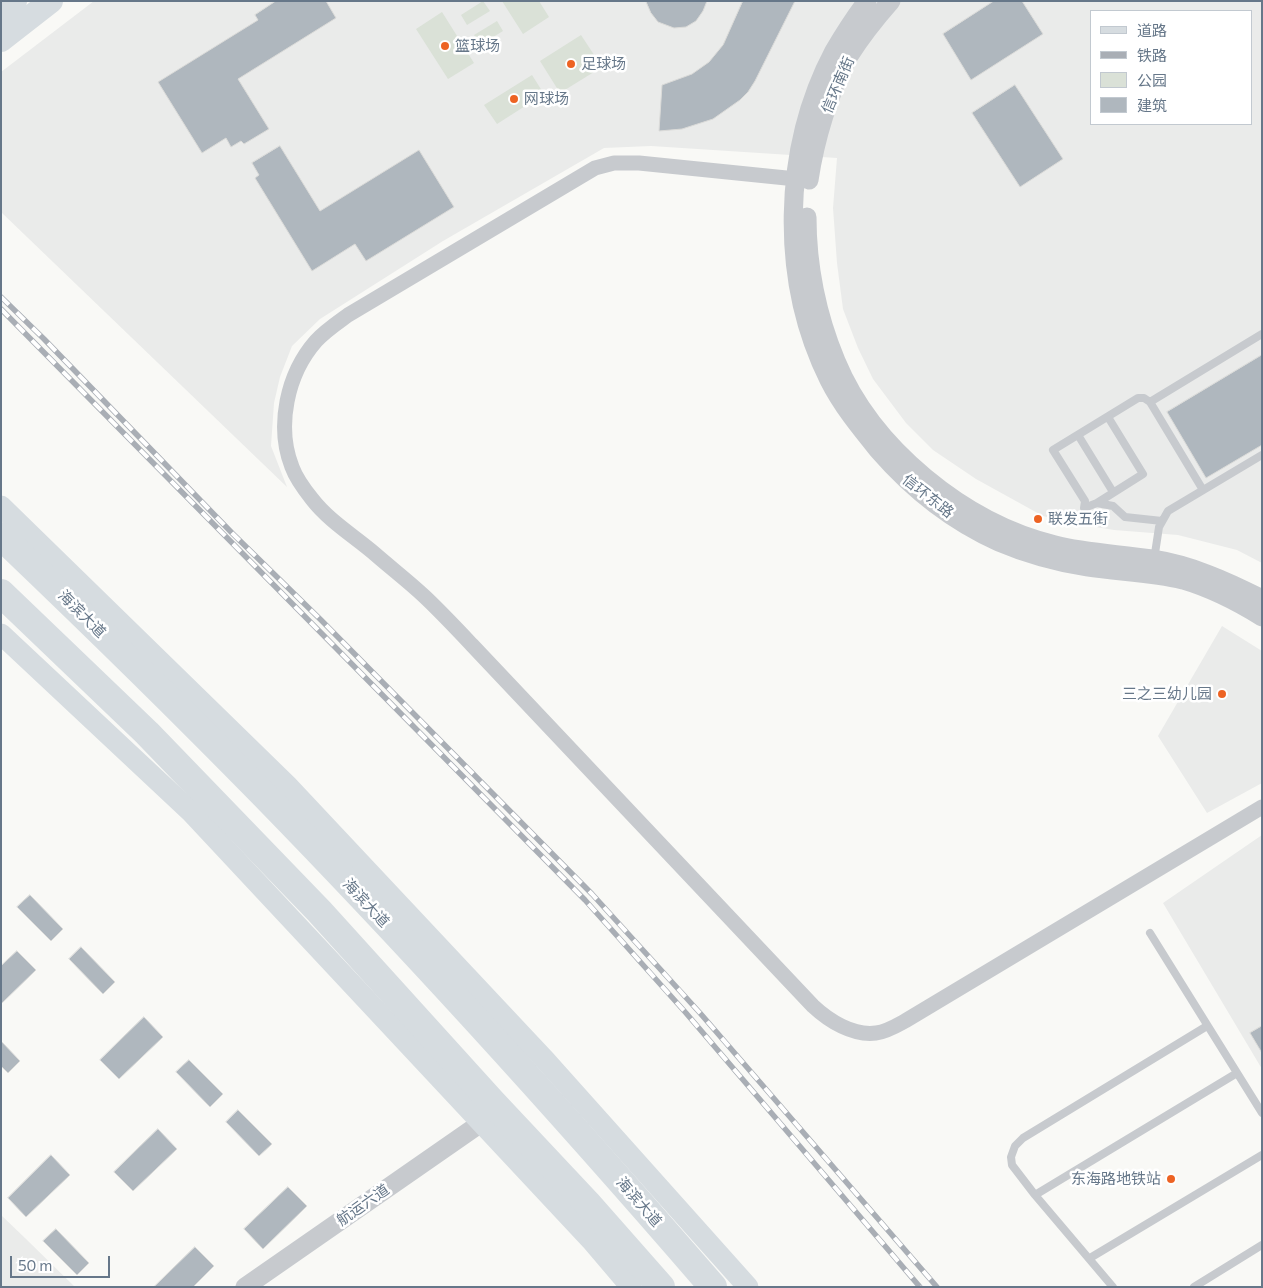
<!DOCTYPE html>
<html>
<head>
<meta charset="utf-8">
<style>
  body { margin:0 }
  #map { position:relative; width:1263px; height:1288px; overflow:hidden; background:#f9f9f6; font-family:Commissioner,"Noto Sans SC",sans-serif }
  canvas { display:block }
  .frame { position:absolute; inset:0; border:2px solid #667789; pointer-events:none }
  .legend { position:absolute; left:1090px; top:10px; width:162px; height:115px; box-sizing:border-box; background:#fff; border:1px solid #c2c9d0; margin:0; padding:6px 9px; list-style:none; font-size:15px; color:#667789 }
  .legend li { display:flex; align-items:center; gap:10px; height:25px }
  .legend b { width:25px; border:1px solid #c2c9d0 }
  .scale { position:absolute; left:10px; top:1256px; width:100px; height:22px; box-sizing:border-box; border:2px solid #667789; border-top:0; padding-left:6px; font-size:15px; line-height:18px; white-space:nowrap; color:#667789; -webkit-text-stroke:4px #fff; paint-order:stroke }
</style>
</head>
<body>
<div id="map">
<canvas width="1263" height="1288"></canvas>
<div class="frame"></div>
<ul class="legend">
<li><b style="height:6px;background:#d6dce0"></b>道路</li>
<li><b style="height:6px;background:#a9aeb5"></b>铁路</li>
<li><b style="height:14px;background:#dae1d7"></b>公园</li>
<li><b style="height:14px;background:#afb7be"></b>建筑</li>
</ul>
<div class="scale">50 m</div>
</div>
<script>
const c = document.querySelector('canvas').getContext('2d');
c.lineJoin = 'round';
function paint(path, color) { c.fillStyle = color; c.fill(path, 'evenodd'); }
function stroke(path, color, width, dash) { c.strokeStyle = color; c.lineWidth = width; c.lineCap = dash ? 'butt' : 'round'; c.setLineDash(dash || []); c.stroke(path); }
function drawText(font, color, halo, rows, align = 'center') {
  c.font = font + ' Commissioner,"Noto Sans SC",sans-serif'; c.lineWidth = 5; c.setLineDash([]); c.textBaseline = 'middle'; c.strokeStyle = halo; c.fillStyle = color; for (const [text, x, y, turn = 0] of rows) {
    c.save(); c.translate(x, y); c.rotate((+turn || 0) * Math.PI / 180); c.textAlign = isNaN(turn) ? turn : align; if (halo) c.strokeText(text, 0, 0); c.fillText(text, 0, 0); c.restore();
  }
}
const built = new Path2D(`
  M94 1H1262V563L1237 550 1178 535 1114 530 1071 523 1043 516 976 479 933 450 906 423 873 379 858 348 843 309 837 263 833 208 837 158 651 146 604 148 443 241 320 319 292 346 280 377 274 403 271 446 287 487 1 212V72ZM1092 11H1252V124H1092Z
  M1222 626 1262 651V783L1207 813 1158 736Z
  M1262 835V1069L1163 903Z
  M1 1215 25 1238 75 1287H1Z`);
const green = new Path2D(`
  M483 1 490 11 467 25 461 15Z
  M502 1H539L549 17 523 34Z
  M442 12 474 63 448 79 416 29Z
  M497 21 503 31 480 45 474 35Z
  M581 35 602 67 560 93 540 61Z
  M532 75 544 94 497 124 484 105Z`);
const building = new Path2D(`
  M276 1H326L336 18 238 79 269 129 244 144 241 141 231 147 226 138 202 153 158 82 258 20 255 15Z
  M646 1H707L703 11 696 21 686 27 674 28 658 22 651 13Z
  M743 1H795L755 81 748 92 740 100 713 119 682 129 659 131 662 85 692 74 709 62 723 45Z
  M994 1H1022L1043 34 971 80 943 34Z
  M1015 85 1063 159 1020 187 972 113Z
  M280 146 320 211 419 150 454 207 366 261 355 244 312 271 255 178 259 175 252 163Z
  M1262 355V445L1206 478 1167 412Z
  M30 895 63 929 51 941 17 907Z
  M81 947 115 982 103 994 69 959Z
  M17 951 36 970 1 1004V966Z
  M144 1017 163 1037 119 1079 100 1060Z
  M1262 1026V1053L1250 1033Z
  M1 1041 20 1061 8 1073 1 1066Z
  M189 1060 223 1094 210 1107 176 1072Z
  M238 1110 272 1144 259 1156 226 1122Z
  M158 1129 177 1149 133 1191 114 1172Z
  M51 1155 70 1175 26 1217 8 1198Z
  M288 1187 307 1206 263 1249 244 1229Z
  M56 1229 89 1263 77 1275 43 1241Z
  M195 1247 214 1266 193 1287H154Z`);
const service = new Path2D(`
  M1150 402 1262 334
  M1108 417 1143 474 1097 503 1084 508 1085 501 1053 450 1138 398H1144L1150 402 1203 490
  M1078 435 1113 492
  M1097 503 1113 506 1125 517 1162 521
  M1154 560 1159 527 1168 511 1262 455
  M1150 933 1262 1113
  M1035 1195 1237 1073
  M1090 1258 1262 1155
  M1113 1287 1035 1195 1012 1165 1011 1157 1015 1146 1023 1138 1207 1026
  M1194 1287 1262 1245`);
const minor = new Path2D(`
  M806 180 639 163H614L595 168 348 315C337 323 325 331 316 341 287 374 276 426 292 467 296 478 304 489 312 499 329 521 354 536 375 554 391 568 408 581 424 596 441 612 456 628 472 645L813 1006C829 1021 853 1036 876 1033 886 1032 896 1026 905 1021L1262 807`);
const tertiary = new Path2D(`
  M867 1C855 17 844 34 834 51 782 149 779 280 829 380 842 406 861 429 879 451 912 489 952 521 999 542 1027 554 1057 562 1087 567 1119 572 1151 572 1183 580 1210 588 1238 602 1262 617
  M809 180C815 140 829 92 849 56 861 37 876 18 891 1
  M807 217C807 267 817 315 836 361 872 448 964 523 1055 545 1086 553 1120 554 1152 559 1191 565 1227 581 1262 599
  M245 1287 481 1123`);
const secondary = new Path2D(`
  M1 506 287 785 546 1061 748 1287
  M1 634 191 812 591 1240 631 1287`);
const primary = new Path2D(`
  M1 12 15 1
  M1 40 51 1`);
const motorway = new Path2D(`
  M1 536C90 621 178 707 264 795 419 954 568 1119 713 1287
  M1 593 147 733 319 911 492 1102 587 1203 661 1287`);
const rail = new Path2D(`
  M1 297 44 339 232 533 321 620 592 894 700 1013 937 1287
  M1 309 585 900 686 1013 920 1287`);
const markers = [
  [445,46,5,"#ed6323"],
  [571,64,5,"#ed6323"],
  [514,99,5,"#ed6323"],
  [1038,519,5,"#ed6323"],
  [1222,694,5,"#ed6323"],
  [1171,1179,5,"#ed6323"]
];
const poiNames = [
  ["篮球场",455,46],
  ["足球场",581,64],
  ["网球场",524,99],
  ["联发五街",1048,519],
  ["三之三幼儿园",1212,694,"right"],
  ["东海路地铁站",1161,1179,"right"]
];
const streetNames = [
  ["信环南街",838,85,-67],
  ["信环东路",928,496,38],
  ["海滨大道",82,614,45],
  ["海滨大道",366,903,47],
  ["海滨大道",639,1202,49],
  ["航运六道",363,1205,-35]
];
paint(built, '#eaebea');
paint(green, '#dae1d7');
paint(building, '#afb7be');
stroke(building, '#dbdbd9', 1);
stroke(service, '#c7cace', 8);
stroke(minor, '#c7cace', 15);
stroke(tertiary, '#c7cace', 19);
stroke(secondary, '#d6dce0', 21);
stroke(primary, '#d6dce0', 24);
stroke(motorway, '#d6dce0', 28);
stroke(rail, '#a9aeb5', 5.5);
stroke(rail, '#fff', 4, [11]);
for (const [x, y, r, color] of markers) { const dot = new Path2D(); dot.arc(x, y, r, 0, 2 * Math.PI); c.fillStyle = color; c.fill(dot); stroke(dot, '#fff', 2); }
drawText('15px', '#667789', '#fff', poiNames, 'left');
drawText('15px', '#667789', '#fff', streetNames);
</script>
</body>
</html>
